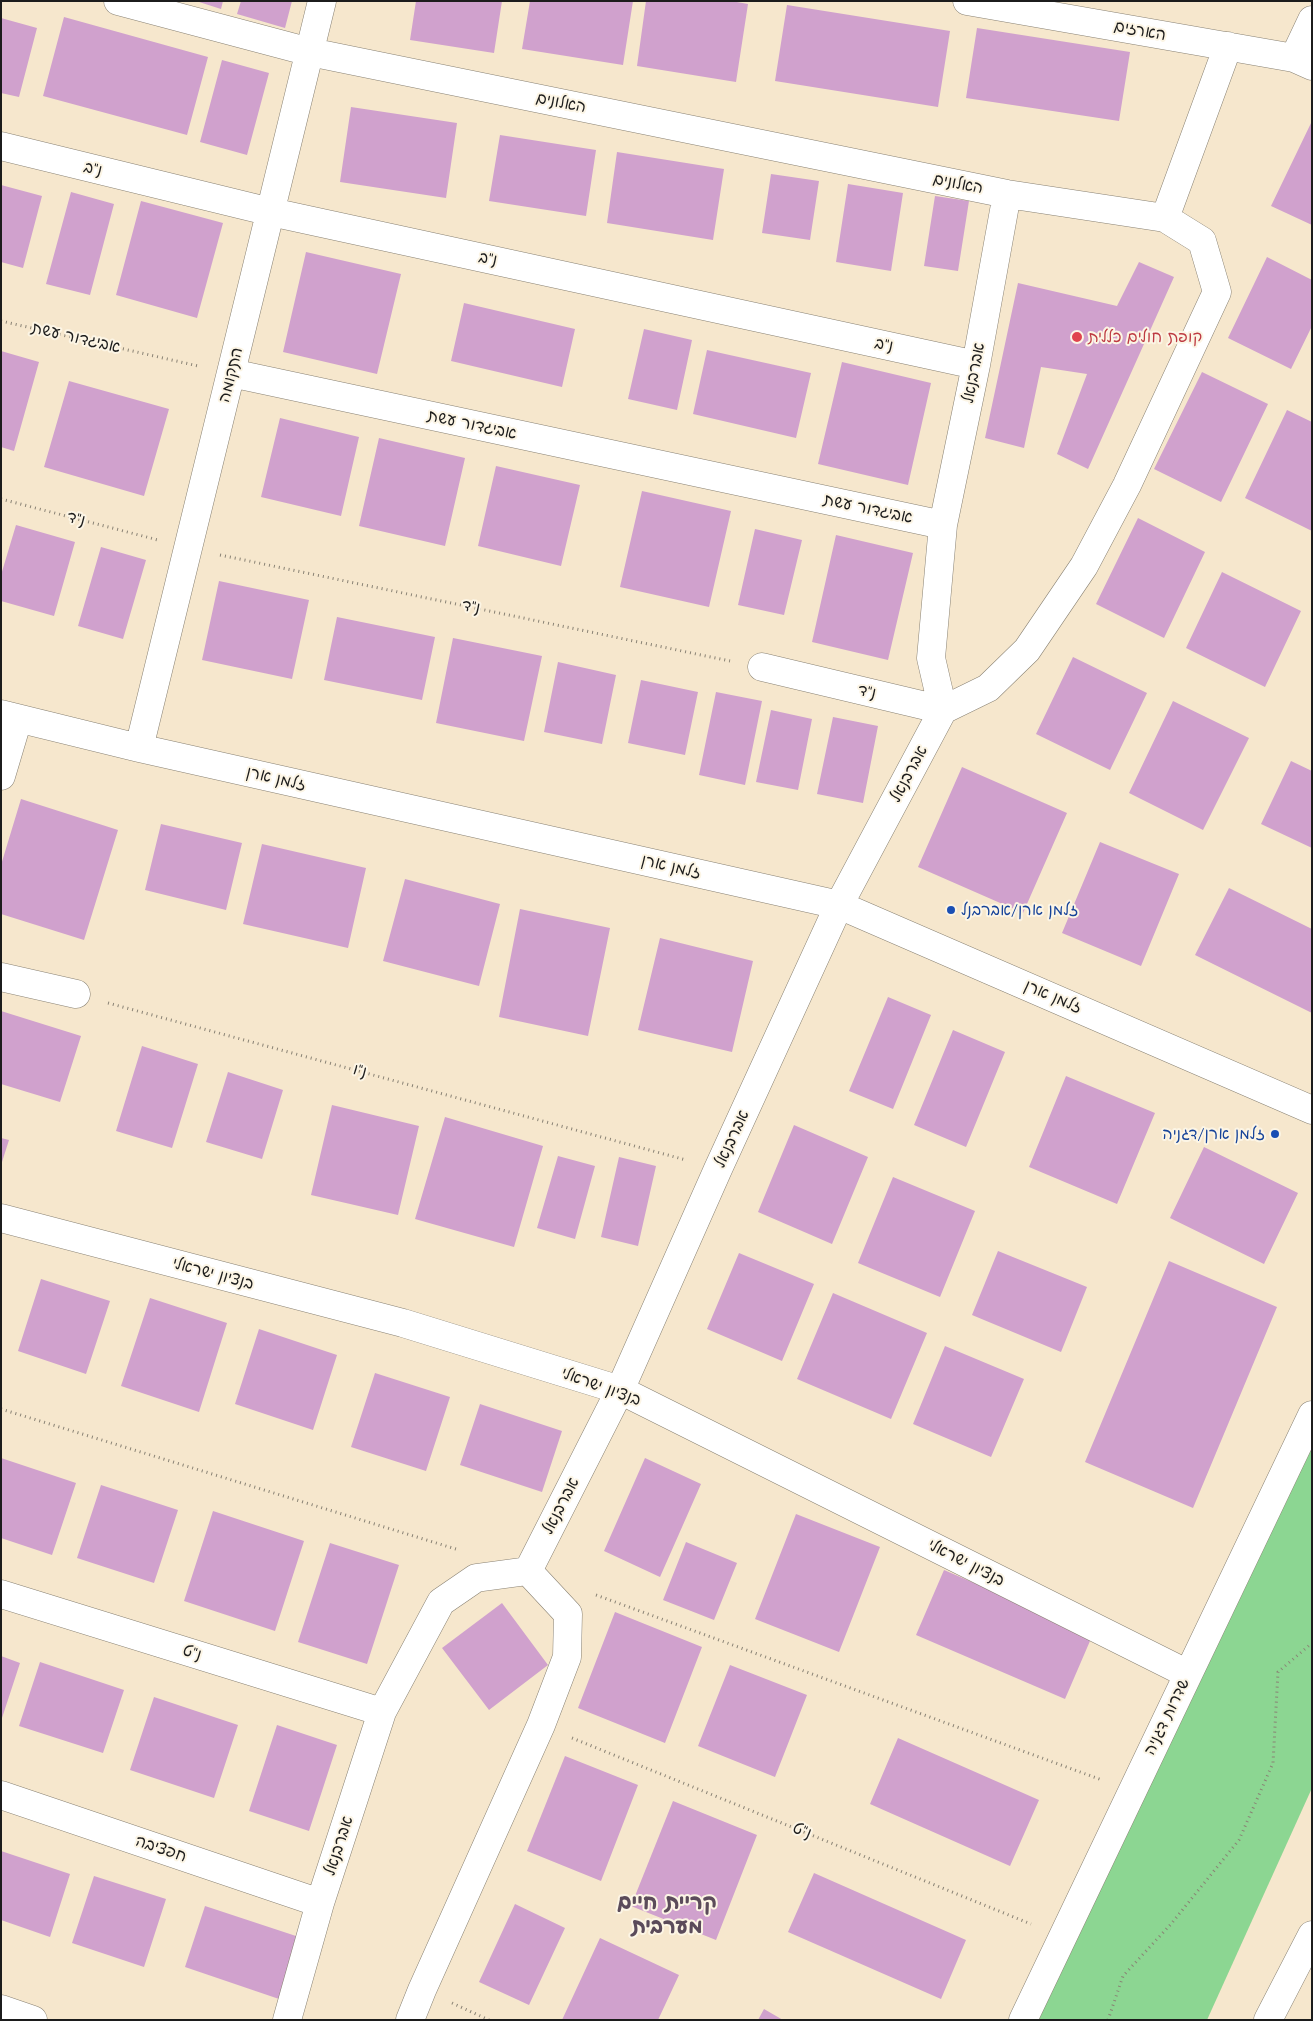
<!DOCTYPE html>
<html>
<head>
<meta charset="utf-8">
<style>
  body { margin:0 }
  #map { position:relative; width:1313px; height:2021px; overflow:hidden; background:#f6e7cd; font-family:"Comic Neue",sans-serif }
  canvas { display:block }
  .frame { position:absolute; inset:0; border:2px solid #1c1c1c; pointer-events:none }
</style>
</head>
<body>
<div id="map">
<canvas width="1313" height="2021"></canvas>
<div class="frame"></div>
</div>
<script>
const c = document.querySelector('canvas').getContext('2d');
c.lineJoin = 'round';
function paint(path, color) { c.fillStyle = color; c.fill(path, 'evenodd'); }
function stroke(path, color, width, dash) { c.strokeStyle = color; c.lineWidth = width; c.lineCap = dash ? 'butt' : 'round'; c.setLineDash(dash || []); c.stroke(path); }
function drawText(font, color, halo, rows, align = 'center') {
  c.font = font + ' "Comic Neue","Playpen Sans Hebrew",sans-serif'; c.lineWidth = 4; c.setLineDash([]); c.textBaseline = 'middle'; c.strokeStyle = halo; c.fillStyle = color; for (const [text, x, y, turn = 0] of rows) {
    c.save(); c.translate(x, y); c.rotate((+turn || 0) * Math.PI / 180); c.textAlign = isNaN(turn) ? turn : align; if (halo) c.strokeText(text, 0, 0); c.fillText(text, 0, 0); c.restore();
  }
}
const green = new Path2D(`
  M1312 1447V1788L1207 2020H1038Z`);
const building = new Path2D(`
  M196 1H223L221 9Z
  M241 1H292L285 28 237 14Z
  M416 1H502L494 53 410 40Z
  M530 1H633L623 65 522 49Z
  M646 1H731L748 4 736 82 637 66Z
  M787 5 950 31 938 107 775 81Z
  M64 17 208 57 187 135 43 96Z
  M1 18 37 28 19 97 1 93Z
  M977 28 1130 52 1119 121 966 98Z
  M222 60 269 73 247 155 200 142Z
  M351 107 457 123 446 198 340 182Z
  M1312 121V225L1271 206Z
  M500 135 596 150 586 216 489 201Z
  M617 152 724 169 713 240 607 223Z
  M771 174 819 181 810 240 762 233Z
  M848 184 903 193 891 271 836 262Z
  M1 185 42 196 23 268 1 262Z
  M71 192 114 204 90 295 46 284Z
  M935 196 969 201 958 271 924 266Z
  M141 201 223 223 197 318 116 295Z
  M306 252 401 274 377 374 283 352Z
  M1267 257 1312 280V326L1291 369 1228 338Z
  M1139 262 1174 277 1088 469 1057 454 1087 374 1041 367 1024 448 985 438 1018 283 1117 306Z
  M464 303 575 329 562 387 451 361Z
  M644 329 692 340 677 410 628 399Z
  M707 350 811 373 796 438 693 414Z
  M1 351 39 362 14 451 1 447Z
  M842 362 931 383 908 485 818 464Z
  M1202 372 1268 404 1221 502 1154 469Z
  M69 381 169 409 144 496 44 467Z
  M1287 410 1312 422V531L1245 498Z
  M280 418 359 437 341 516 261 497Z
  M379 438 465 458 445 546 359 526Z
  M496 466 580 485 561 566 478 546Z
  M642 491 731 511 709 607 620 587Z
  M1138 518 1205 552 1164 638 1096 604Z
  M16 525 75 542 54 616 1 601V575Z
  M755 529 802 540 784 615 738 605Z
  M836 535 913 553 888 660 812 642Z
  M101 547 146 560 123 639 78 626Z
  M1222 572 1301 611 1265 687 1186 648Z
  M219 581 309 600 292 679 202 660Z
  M337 617 435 637 422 700 324 680Z
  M453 638 542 656 524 741 436 723Z
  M1073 657 1147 693 1110 770 1036 734Z
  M558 662 616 675 602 744 544 732Z
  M641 680 698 692 685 755 628 743Z
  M716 692 762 701 745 785 699 775Z
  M1173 701 1249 738 1203 830 1129 793Z
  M771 710 812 719 798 790 756 782Z
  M833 717 878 726 863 803 817 794Z
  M1291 761 1312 771V848L1261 824Z
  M962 767 1067 813 1023 913 918 867Z
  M21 799 118 830 84 940 1 914V865Z
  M161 824 242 843 226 910 145 890Z
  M1100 842 1179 874 1141 966 1062 933Z
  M262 844 366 868 348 948 243 924Z
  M405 879 500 904 479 986 383 961Z
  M1229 888 1312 929V1013L1195 955Z
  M520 909 610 928 588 1036 499 1017Z
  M660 938 753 961 732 1052 638 1030Z
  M888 997 931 1015 893 1109 849 1091Z
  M1 1011 81 1036 60 1102 1 1084Z
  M953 1030 1005 1052 966 1147 914 1125Z
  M142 1046 198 1064 172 1148 116 1131Z
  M228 1072 283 1090 262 1159 206 1142Z
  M1066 1076 1155 1113 1117 1204 1029 1167Z
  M332 1105 419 1126 398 1215 311 1195Z
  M445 1117 543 1146 514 1247 415 1219Z
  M794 1125 868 1157 832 1244 758 1212Z
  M1 1138 9 1140 2 1162H1Z
  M1204 1147 1298 1193 1264 1264 1170 1218Z
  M558 1156 595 1166 575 1239 537 1228Z
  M619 1157 656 1166 638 1246 601 1237Z
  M893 1177 975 1211 940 1297 858 1263Z
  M998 1251 1087 1287 1061 1352 972 1315Z
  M739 1253 814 1284 782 1361 707 1329Z
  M1169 1261 1277 1307 1193 1508 1085 1462Z
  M41 1279 110 1301 86 1374 18 1351Z
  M833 1293 927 1333 891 1419 797 1379Z
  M150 1298 227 1323 199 1412 121 1386Z
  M259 1329 337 1355 313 1430 235 1404Z
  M945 1346 1024 1379 991 1457 913 1424Z
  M375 1373 450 1397 426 1471 351 1447Z
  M480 1404 562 1431 542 1492 460 1465Z
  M1 1458 76 1483 52 1555 1 1538Z
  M645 1458 701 1484 660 1577 604 1551Z
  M101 1485 178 1510 154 1583 77 1558Z
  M213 1511 304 1541 275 1631 184 1601Z
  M796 1514 880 1547 839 1652 755 1619Z
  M686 1542 737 1563 714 1620 663 1600Z
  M330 1543 399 1565 367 1664 298 1642Z
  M944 1570 1093 1634 1065 1699 916 1635Z
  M502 1603 548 1665 489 1710 442 1648Z
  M615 1612 702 1647 665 1743 578 1708Z
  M1 1656 20 1663 2 1718H1Z
  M40 1662 124 1690 103 1753 19 1726Z
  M730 1665 807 1695 775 1777 698 1746Z
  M154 1697 238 1725 214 1798 130 1770Z
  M277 1725 337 1745 309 1831 249 1811Z
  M898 1738 1039 1800 1010 1866 870 1804Z
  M565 1756 638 1785 601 1881 527 1851Z
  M673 1801 757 1835 716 1940 631 1906Z
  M1 1851 70 1874 50 1937 1 1920Z
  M814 1873 966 1940 941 1999 788 1932Z
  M94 1876 166 1899 144 1967 72 1943Z
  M515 1904 565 1928 529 2005 479 1982Z
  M205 1906 299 1937 279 1999 185 1967Z
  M600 1938 679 1975 658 2020H562Z
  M764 2009 783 2020H758Z`);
const path = new Path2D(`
  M1 321 198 366
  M1 499 158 540
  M220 555 730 661
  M108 1003 686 1160
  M1 1409 459 1550
  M596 1595 1102 1780
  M572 1738 1031 1924
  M452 2003 489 2020
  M1108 2020 1123 1976 1171 1924 1239 1840 1273 1763 1278 1672 1312 1643`);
const minor = new Path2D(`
  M118 1 310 52 1007 194 1165 218 1228 46
  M967 1 1294 58 1312 66
  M1294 58 1312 20
  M1 146 271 212 976 365
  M231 373 943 525
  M762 667 943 710
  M943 710 931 658 943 525 976 365 1007 194
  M1 714 139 748 839 905 1312 1110
  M139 748 322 1
  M1 776 18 719
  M1 977 76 994
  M1 1218 403 1323 620 1390 1188 1674
  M528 1571 620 1390 718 1169 839 905 943 710 988 688 1027 650 1084 566 1127 485 1217 292 1202 241 1165 218
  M1 1594 382 1712
  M1 1795 320 1903
  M1 2009 33 2020
  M287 2020 320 1903 382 1712 441 1602 476 1578 528 1571
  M410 2020 422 1990 541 1725 567 1657 568 1614 528 1571
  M1023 2020 1312 1415
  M1268 2020 1312 1935`);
const markers = [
  [1077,337,6,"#e0444e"],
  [951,910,5,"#1a4fb4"],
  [1275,1134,5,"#1a4fb4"]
];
const streetNames = [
  ["הארזים",1140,31,10],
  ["האלונים",561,103,11],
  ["נ\"ב",93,169,14],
  ["האלונים",958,184,11],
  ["נ\"ב",488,259,12],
  ["אביגדור עשת",76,338,13],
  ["נ\"ב",884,345,12],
  ["אברבנאל",974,373,-79],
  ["התקומה",231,375,-76],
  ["אביגדור עשת",472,425,12],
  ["אביגדור עשת",868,509,12],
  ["נ\"ד",76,519,15],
  ["נ\"ד",471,607,12],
  ["נ\"ד",867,692,13],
  ["אברבנאל",909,774,-62],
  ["זלמן ארן",276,779,13],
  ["זלמן ארן",671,867,13],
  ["זלמן ארן",1053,997,23],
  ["נ\"ו",360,1071,15],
  ["אברבנאל",732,1139,-65],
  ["בנציון ישראלי",213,1274,15],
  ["בנציון ישראלי",601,1387,20],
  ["אברבנאל",561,1506,-63],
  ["בנציון ישראלי",966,1563,27],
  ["נ\"ט",192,1653,17],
  ["שדרות דגניה",1167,1717,-64],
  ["נ\"ט",802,1831,22],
  ["אברבנאל",339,1846,-72],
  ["חפציבה",161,1849,19]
];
const healthNames = [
  ["קופת חולים כללית",1088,337]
];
const transitNames = [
  ["זלמן ארן/אברבנל",961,910],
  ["זלמן ארן/דגניה",1265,1134,"right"]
];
const districtNames = [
  ["קריית חיים",667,1903],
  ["מערבית",667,1927]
];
paint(green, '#8cd692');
paint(building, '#d0a1cd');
stroke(minor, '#898274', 29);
stroke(path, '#898274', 3, [1, 4]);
stroke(minor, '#fff', 28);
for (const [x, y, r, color] of markers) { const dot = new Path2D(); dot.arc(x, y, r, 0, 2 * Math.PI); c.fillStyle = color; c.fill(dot); stroke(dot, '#fcf5e5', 2); }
drawText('16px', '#1c1c1c', '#fcf5e5', streetNames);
drawText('16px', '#be3a42', '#fcf5e5', healthNames, 'left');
drawText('16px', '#164399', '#fcf5e5', transitNames, 'left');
drawText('bold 21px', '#5b4b5a', '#fcf5e5', districtNames);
</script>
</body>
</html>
